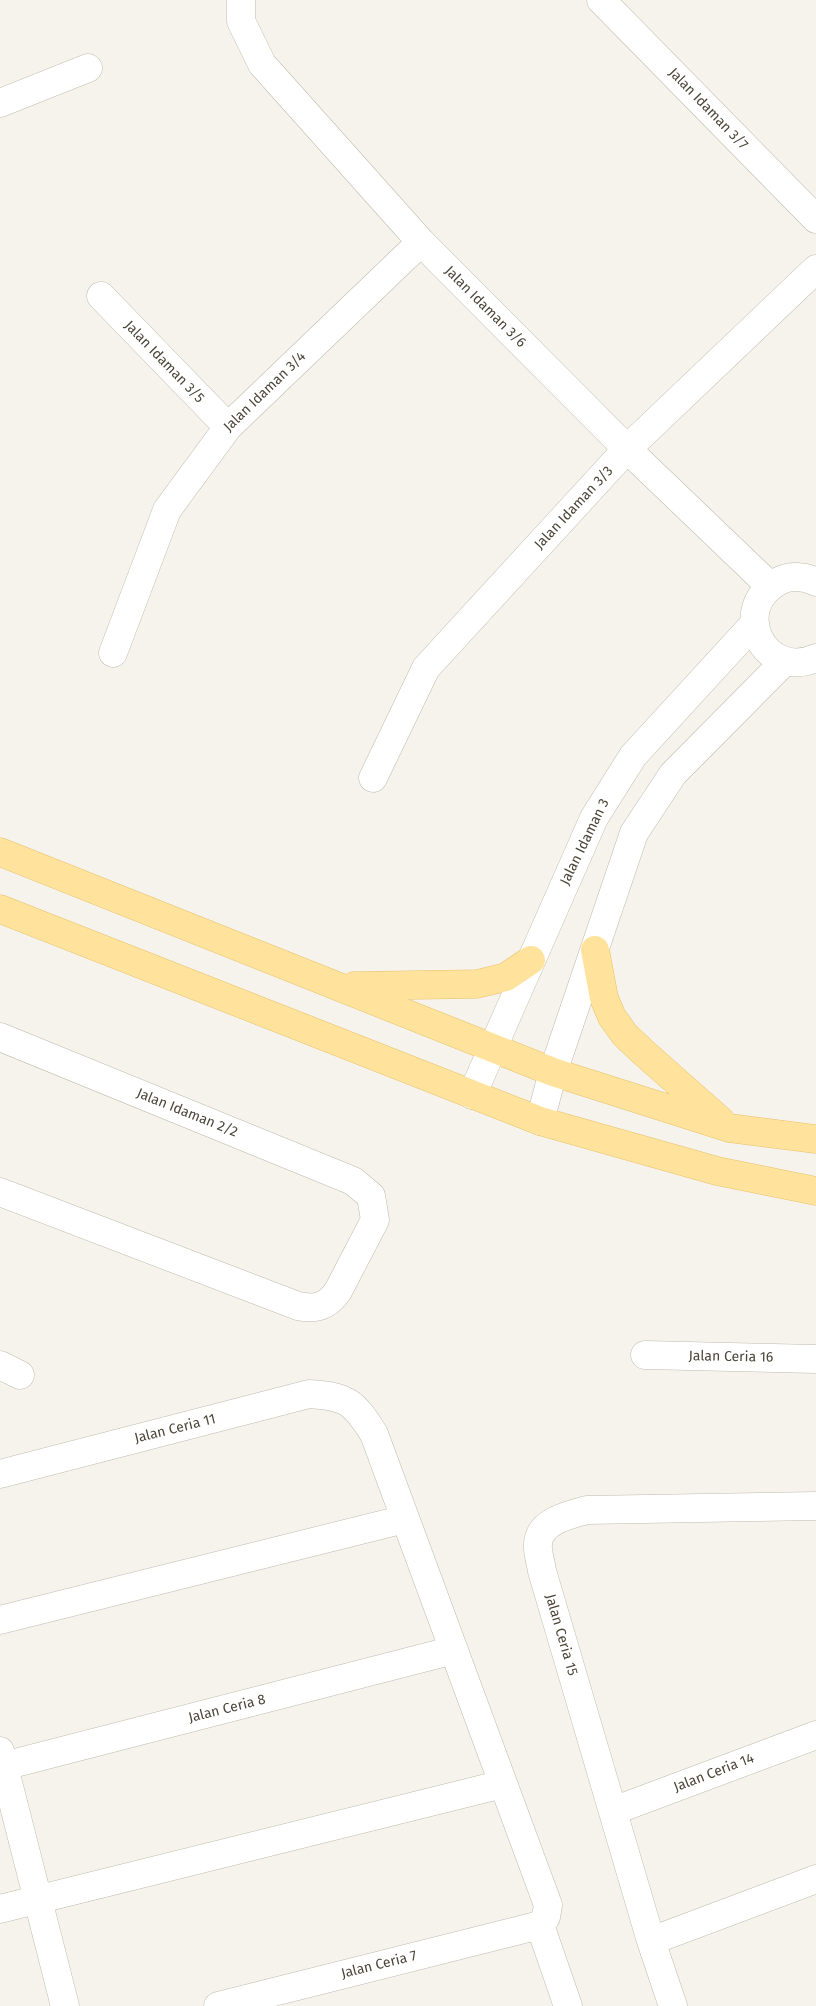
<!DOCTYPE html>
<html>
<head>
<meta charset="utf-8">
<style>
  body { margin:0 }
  canvas { display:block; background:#f6f3ec }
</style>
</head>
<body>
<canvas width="816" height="2006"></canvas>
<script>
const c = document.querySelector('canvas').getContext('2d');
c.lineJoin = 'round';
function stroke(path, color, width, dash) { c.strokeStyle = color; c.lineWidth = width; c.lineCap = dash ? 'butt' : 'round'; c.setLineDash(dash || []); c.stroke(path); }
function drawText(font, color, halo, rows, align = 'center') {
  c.font = font + ' "Fira Sans",sans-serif'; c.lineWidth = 5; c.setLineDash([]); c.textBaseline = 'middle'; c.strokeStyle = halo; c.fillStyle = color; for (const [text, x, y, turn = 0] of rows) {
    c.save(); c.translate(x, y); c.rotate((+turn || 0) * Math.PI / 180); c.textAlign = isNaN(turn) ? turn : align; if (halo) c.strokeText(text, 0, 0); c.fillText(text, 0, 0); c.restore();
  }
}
const minor = new Path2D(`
  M241 0V21L262 64 421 242 627 449 770 586
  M601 0 816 219
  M0 103 88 68
  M101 296 228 427
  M816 582C805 576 790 575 779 581 728 609 765 681 816 658
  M113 653 167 510 228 427 421 242
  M373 778 426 668 627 449 816 269
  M0 1037 353 1181 371 1196 375 1220 338 1291C328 1306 316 1310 298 1306L0 1192
  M472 1095 594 818 633 756 754 624
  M540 1121 553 1072 634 833 673 774 785 661
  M645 1355 816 1359
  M0 1365 20 1375
  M0 1474 309 1394C347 1396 354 1402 374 1434L548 1905 546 1917 540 1925 568 2006
  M0 1620 405 1519
  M0 1751 65 2006
  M0 1767 454 1650
  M613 1811 816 1735
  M0 1909 503 1784
  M651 1941 816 1879
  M218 2006 540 1925
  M673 2006 651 1941 542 1571C541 1563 537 1552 538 1544 539 1521 569 1515 587 1510L816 1506`);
const major = new Path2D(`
  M0 852 553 1072 729 1128 816 1139
  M0 909 540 1121 717 1171 816 1191
  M595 950 604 998 612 1017 625 1035 643 1052 721 1121
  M354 986 477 984 506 977 531 960`);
const streetNames = [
  ["Jalan Idaman 3/7",708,109,46],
  ["Jalan Idaman 3/6",485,307,45],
  ["Jalan Idaman 3/5",164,362,46],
  ["Jalan Idaman 3/4",265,392,-44],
  ["Jalan Idaman 3/3",574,508,-47],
  ["Jalan Idaman 3",585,842,-64],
  ["Jalan Idaman 2/2",187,1113,22],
  ["Jalan Ceria 16",731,1357,1],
  ["Jalan Ceria 11",175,1429,-14],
  ["Jalan Ceria 15",561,1635,74],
  ["Jalan Ceria 8",227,1709,-14],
  ["Jalan Ceria 14",714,1773,-21],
  ["Jalan Ceria 7",379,1965,-14]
];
stroke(minor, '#c2bbae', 29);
stroke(major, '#e6c16a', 29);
stroke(minor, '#fff', 28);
stroke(major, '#ffe39c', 28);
drawText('14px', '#4b4439', '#fff', streetNames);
</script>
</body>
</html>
